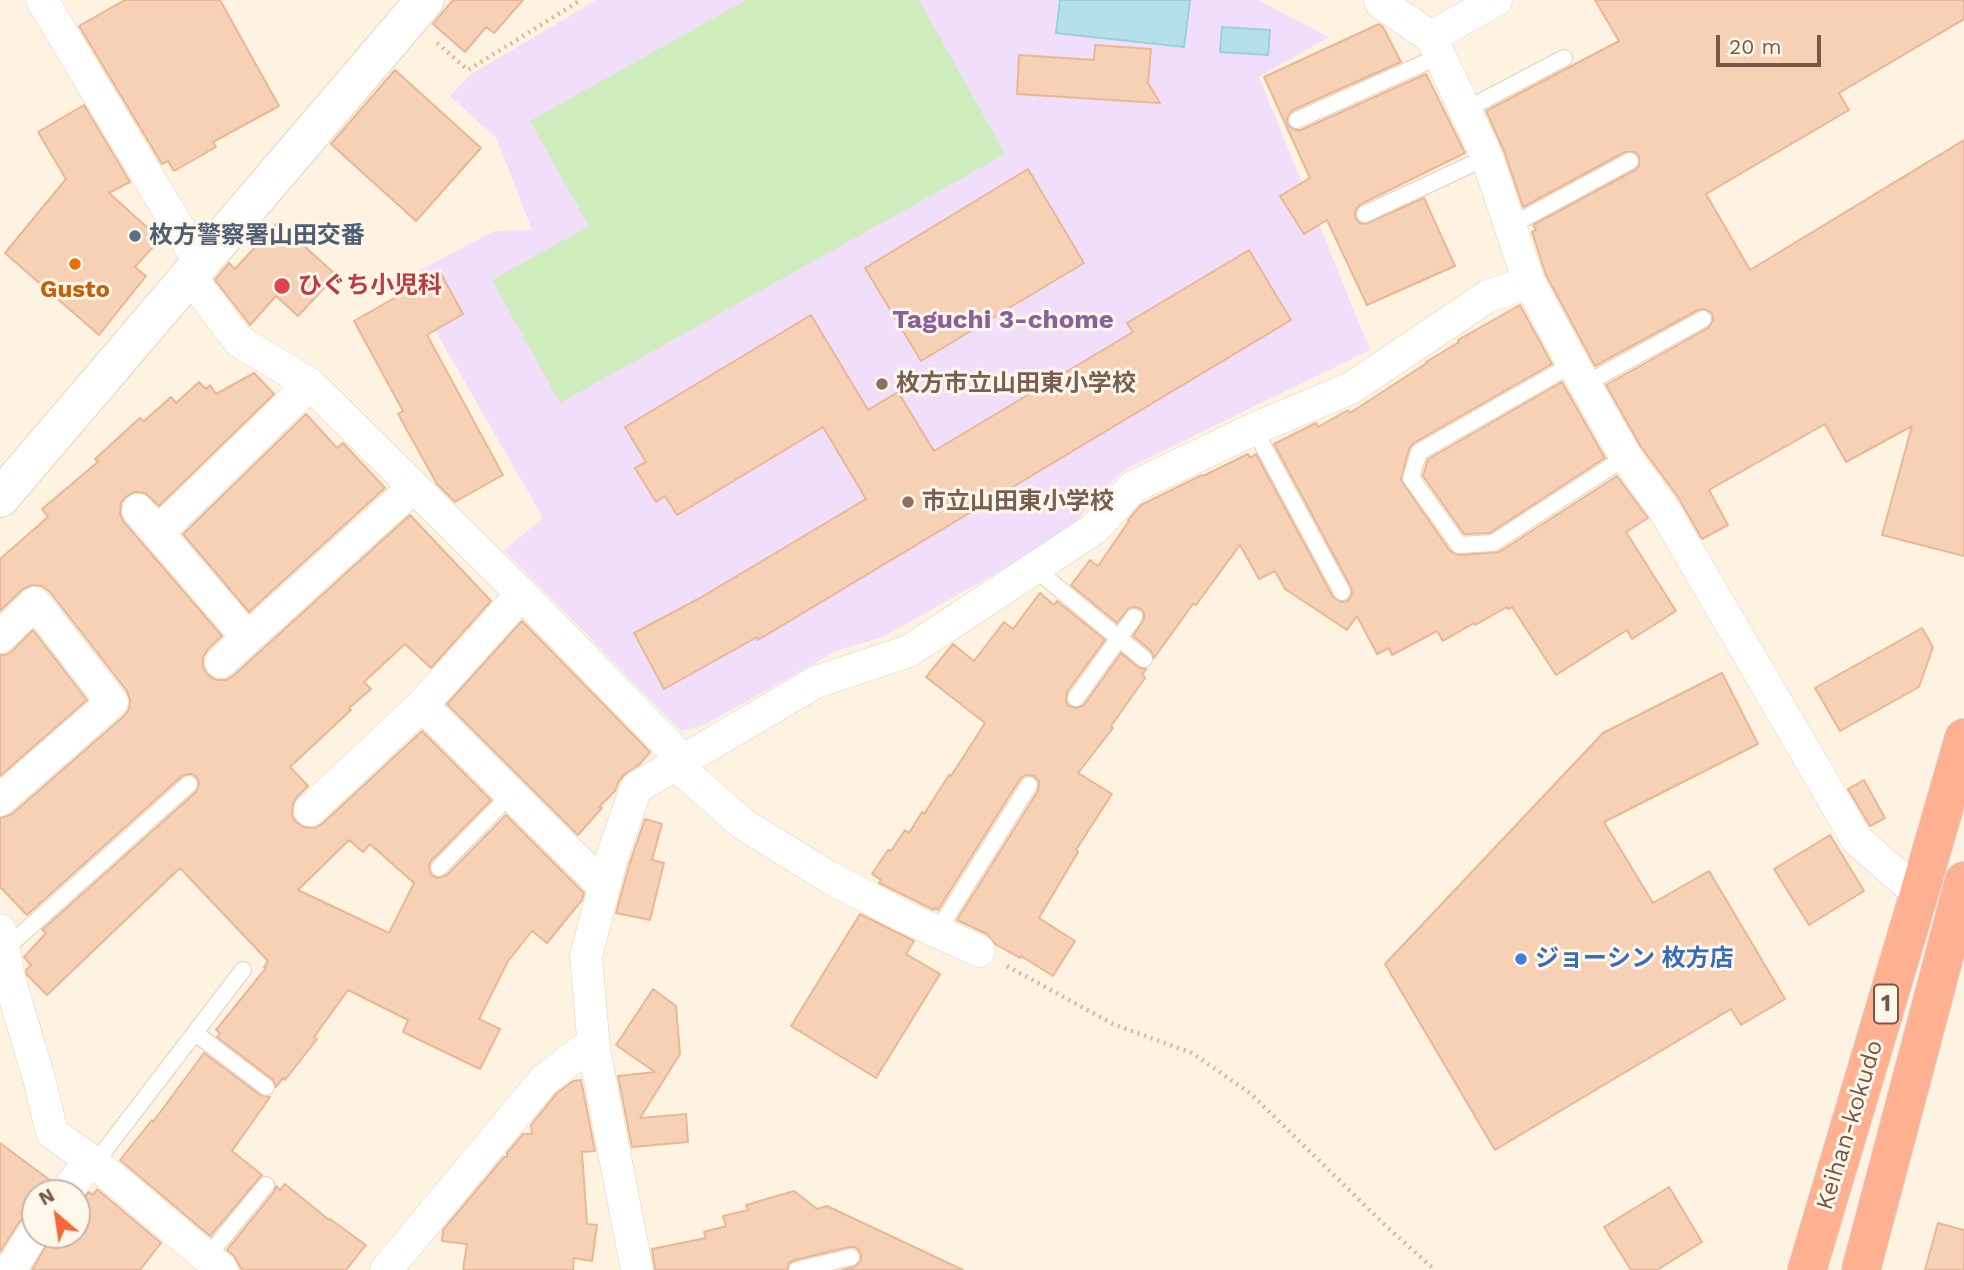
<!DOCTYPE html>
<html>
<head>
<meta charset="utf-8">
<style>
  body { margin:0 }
  #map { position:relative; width:1964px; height:1270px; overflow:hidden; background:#fef3e1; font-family:"Work Sans",sans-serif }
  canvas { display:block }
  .north { position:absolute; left:21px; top:1179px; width:70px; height:70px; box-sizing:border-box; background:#fff7e9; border:2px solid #c9b7a7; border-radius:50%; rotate:331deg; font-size:19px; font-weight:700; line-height:28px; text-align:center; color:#785845 }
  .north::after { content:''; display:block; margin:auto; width:24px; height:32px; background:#f4683a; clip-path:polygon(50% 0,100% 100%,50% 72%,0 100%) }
  .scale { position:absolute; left:1716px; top:35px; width:105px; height:32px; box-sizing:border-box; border:4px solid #785845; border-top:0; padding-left:9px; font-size:21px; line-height:24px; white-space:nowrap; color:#785845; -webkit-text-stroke:5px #fff7e9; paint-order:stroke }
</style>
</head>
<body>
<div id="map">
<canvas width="1964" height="1270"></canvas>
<div class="north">N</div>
<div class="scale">20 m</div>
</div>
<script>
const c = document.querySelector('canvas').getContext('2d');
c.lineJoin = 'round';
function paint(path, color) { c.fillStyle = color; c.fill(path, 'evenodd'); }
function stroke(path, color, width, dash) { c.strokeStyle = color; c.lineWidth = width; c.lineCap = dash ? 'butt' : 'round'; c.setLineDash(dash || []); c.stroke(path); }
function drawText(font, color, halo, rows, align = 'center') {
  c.font = font + ' "Work Sans","Noto Sans JP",sans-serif'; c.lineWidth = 6; c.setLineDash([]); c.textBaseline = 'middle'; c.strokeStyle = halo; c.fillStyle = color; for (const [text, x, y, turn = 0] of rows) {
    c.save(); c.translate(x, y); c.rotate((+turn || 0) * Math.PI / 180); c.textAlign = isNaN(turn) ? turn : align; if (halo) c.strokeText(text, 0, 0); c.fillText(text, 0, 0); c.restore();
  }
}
const education = new Path2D(`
  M596 0H1258L1329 37 1259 77 1370 350 1126 469 1093 499 1069 532 883 637 838 650 706 724 681 731 504 550 543 518 405 278 494 231 532 230 497 139 450 96 470 75Z`);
const green = new Path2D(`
  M746 0H919L1005 154 560 403 492 280 589 226 530 121Z`);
const water = new Path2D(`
  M1060 0H1190L1184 47 1056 33Z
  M1222 27 1270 30 1268 55 1220 52Z`);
const building = new Path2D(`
  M125 0H220L279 106 213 142 216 147 174 171 168 161 162 164 79 26Z
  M453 0H523L494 33 486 27 465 52 433 24Z
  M1595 0H1964V19L1839 93 1849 110 1706 194 1750 270 1964 140V556L1882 535 1912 426 1846 462 1825 424 1709 490 1728 525 1702 539 1678 497 1641 447 1606 385 1708 328 1713 320 1712 313 1704 309 1698 310 1595 366 1546 275 1532 232 1536 230 1533 225 1635 170 1639 166V157L1635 152H1625L1523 207 1504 151 1486 111 1619 41Z
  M1379 24 1383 27 1401 62 1293 110 1287 118 1288 125 1295 130H1301L1426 74 1465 153 1361 204 1356 209 1355 214 1356 219 1360 223 1365 224 1424 198 1455 266 1367 305 1327 220 1304 234 1280 196 1310 178 1264 77Z
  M1095 45 1151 49 1148 83 1160 103 1017 94 1019 55 1094 60Z
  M395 70 481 148 416 221 331 144Z
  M84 105 130 182 109 193 160 239 135 267 146 276 99 335 5 253 66 179 38 132Z
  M1028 169 1084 263 921 361 865 268Z
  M278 222 336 275 298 316 276 296 250 325 215 280 229 263 235 269Z
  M1249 250 1291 320 758 640 757 637 664 689 634 633 700 598 866 499 823 427 677 515 665 496 656 502 635 468 646 462 625 427 811 315 868 410 898 392 934 451 1133 332 1127 323Z
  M440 272 463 314 427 335 503 475 455 502 437 484 398 414 403 411 354 321Z
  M1520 305 1552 364 1414 443 1409 449 1401 480 1450 551 1460 555 1499 552 1617 476 1648 518 1626 532 1676 611 1632 639 1627 630 1556 675 1512 607 1508 609 1507 607 1475 625 1474 623 1443 641 1437 631 1392 655 1389 648 1377 654 1357 616 1347 630 1285 589 1275 571 1259 579 1240 545 1196 605 1193 604 1154 658 1151 651 1133 636 1144 619V613L1141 609 1134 607 1129 608 1117 623 1071 585 1090 560 1098 566 1129 521 1128 520 1141 505 1202 475 1203 476 1248 454 1250 458 1256 454 1333 597 1341 602 1348 601 1352 593 1351 587 1274 444 1316 423 1318 427 1348 410 1350 413 1427 363 1426 362 1459 342 1458 340Z
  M254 373 274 394 159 506 145 493 134 492 126 497 121 503 120 514 124 522 222 636 209 648 203 657V667L207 674 216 680H226L233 676 410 515 491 601 431 668 405 644 364 682 371 689 349 708 351 710 290 767 308 786 297 797 293 804 292 815 296 822 304 827 315 828 323 823 422 731 491 800 431 861 429 866 431 875 437 878 447 875 506 815 584 893 582 900 547 943 532 931 508 961 479 1019 500 1029 480 1069 403 1032 408 1020 348 990 314 1037 317 1039 285 1080 283 1078 276 1087 272 1079 217 1037 220 1033 216 1030 266 968 264 967 268 961 180 868 47 995 27 975 26 970 31 965 24 957 46 933 42 930 196 792 199 783 197 778 193 774H188L182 776 27 915 0 887V818L12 814 124 716 129 709 130 700 127 691 50 592 42 586 32 585 23 589 0 611V559L48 517 42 509 98 462 95 459 140 418 144 421 171 397 176 403 199 382 206 389 210 385 216 394ZM349 840 363 852 370 844 414 883 389 933 298 890Z
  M1562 382 1605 458 1490 533 1464 534 1423 476 1428 459Z
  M306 414 337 448 343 443 385 488 249 612 183 534Z
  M1040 593 1054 605 1057 601 1105 640 1067 692 1066 702 1069 706 1076 708 1084 705 1121 653 1138 667 1146 669 1142 675 1145 678 1111 726 1113 728 1078 773 1112 794 1076 850 1078 852 1039 918 1075 941 1053 976 1021 956 1020 958 995 944 987 934 957 920 1038 791 1039 781 1034 776 1025 775 1020 779 938 910 935 908 934 910 879 883 881 880 872 874 888 850 891 851 905 830 909 833 922 812 924 814 949 775 951 776 985 723 926 677 953 644 974 661 1004 622 1013 629Z
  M522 621 650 752 639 765 626 773 619 781 615 791 599 807 602 808 578 835 447 704Z
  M1922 628 1933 647 1919 687 1840 731 1815 688Z
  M33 630 87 700 0 776V655H5L12 651Z
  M1722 673 1758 744 1604 822 1653 903 1709 871 1785 999 1741 1025 1731 1009 1495 1150 1385 964 1603 733Z
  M1864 780 1885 818 1870 826 1848 789Z
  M645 819 662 824 652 860 664 863 650 920 616 913 630 862Z
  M1830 835 1864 891 1809 925 1774 869Z
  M860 914 914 941 906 954 940 974 876 1078 791 1026Z
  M653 989 676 1006 680 1054 640 1118 686 1114 688 1142 632 1147 618 1076 655 1072 616 1045Z
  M204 1053 260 1095 270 1097 232 1151 262 1175 210 1236 120 1160 152 1120 153 1122Z
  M581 1080 595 1151 582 1152 587 1224 597 1225 592 1261 574 1258 573 1270H463L467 1244 442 1241 443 1230 504 1157H507V1153L523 1134H532L531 1125 557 1093 573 1081Z
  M0 1143 51 1181 47 1193H35V1213L27 1214 20 1221 0 1252Z
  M285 1184 329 1220 330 1219 366 1245 346 1270H243L240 1267 234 1256 227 1250 274 1192 276 1186 280 1190Z
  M1669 1187 1702 1242 1657 1270H1631L1604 1227Z
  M97 1189 161 1243 140 1270H32L52 1235H77V1206L89 1192 93 1195Z
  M794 1191 817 1209 827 1206 963 1270H842L854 1267 861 1261V1255L859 1250 855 1247H849L795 1260 789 1263 787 1270H655L652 1249 706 1238 704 1232 726 1226 723 1216 748 1210 746 1205Z
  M1938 1223 1964 1230V1270H1925Z`);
const path = new Path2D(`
  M437 43 468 70 581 0
  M1007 966 1113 1024 1192 1053 1251 1094 1386 1226 1435 1270`);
const lane = new Path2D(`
  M1465 110 1564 58
  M1297 120 1440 56
  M1365 214 1487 157
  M1510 226 1630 161
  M1573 364 1419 452 1411 478 1459 545 1493 543 1626 457
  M1585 384 1703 319
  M1254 429 1342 592
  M1034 568 1144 659
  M1076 698 1134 617
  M439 868 511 794
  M937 932 1029 785
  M4 950 189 784
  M195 1033 266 1087
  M95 1163 243 970
  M207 1257 266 1185
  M797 1270 851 1257`);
const street = new Path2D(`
  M42 0 200 263
  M1380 0 1381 3 1431 37 1487 157 1529 282 1573 364 1626 457 1663 508 1857 840 1919 894
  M1431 37 1496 0
  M190 277 239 341 310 384 522 594 683 760
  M138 510 247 637
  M158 532 310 384
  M0 637 35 603 112 702 0 800
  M221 662 414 487
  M422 705 604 887
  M675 764 743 824 827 876 903 916 979 951
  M310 810 422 705 522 594
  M0 930 9 978 40 1082 52 1133 95 1163 222 1270
  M65 1193 91 1160
  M10 1270 35 1231
  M386 1270 544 1080 593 1042
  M637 1270 594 1049 586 956 612 857 636 788 816 682 909 651 1094 529 1133 487 1254 429 1351 388 1488 296 1529 282`);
const secondary = new Path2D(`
  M0 498 425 0`);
const highway = new Path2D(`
  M1807 1270 1919 894 1964 738
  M1861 1270 1964 881`);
const markers = [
  [135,236,7,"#5c6f8a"],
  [75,264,7,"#e8710a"],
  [282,286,9,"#e0444e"],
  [882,384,7,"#8d6e63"],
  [908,502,7,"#8d6e63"],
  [1521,959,7,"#3f7fe0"]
];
const shields = [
  [1886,1004,24]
];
const shieldNames = [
  ["1",1886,1004]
];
const serviceNames = [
  ["枚方警察署山田交番",149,236]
];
const healthNames = [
  ["ひぐち小児科",298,286]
];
const foodNames = [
  ["Gusto",75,290]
];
const educationNames = [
  ["枚方市立山田東小学校",896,384],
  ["市立山田東小学校",922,502]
];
const shopNames = [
  ["ジョーシン 枚方店",1535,959]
];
const streetNames = [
  ["Keihan-kokudo",1850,1125,-73]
];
const neighbourhoodNames = [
  ["Taguchi 3-chome",1003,320]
];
paint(education, '#f1defa');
paint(green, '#d0edbe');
paint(water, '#b4e0ea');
stroke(water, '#99d0dc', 2);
paint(building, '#f6d1b6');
stroke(building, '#eab795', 2);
stroke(lane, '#e3cfbc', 18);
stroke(street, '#e3cfbc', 33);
stroke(secondary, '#ebd3bb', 40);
stroke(highway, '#dcd4cf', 40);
stroke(path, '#dbb499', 4.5, [2, 5]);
stroke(lane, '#fff', 16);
stroke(street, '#fff', 32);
stroke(secondary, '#fff', 38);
stroke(highway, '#ffb091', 38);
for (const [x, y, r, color] of markers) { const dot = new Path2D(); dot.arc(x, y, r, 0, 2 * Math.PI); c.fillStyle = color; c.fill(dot); stroke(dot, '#fff7e9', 2.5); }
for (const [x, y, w] of shields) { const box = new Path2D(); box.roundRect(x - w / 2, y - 19.5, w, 39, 5); c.fillStyle = '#fff7e9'; c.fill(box); stroke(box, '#785845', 2); }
drawText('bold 23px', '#785845', null, shieldNames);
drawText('bold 24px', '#4e5e75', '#fff7e9', serviceNames, 'left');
drawText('bold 24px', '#be3a42', '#fff7e9', healthNames, 'left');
drawText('bold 24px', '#c56008', '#fff7e9', foodNames);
drawText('bold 24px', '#785e54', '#fff7e9', educationNames, 'left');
drawText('bold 24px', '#366cbe', '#fff7e9', shopNames, 'left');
drawText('24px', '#785845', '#fff7e9', streetNames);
drawText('bold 26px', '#89609c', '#fff7e9', neighbourhoodNames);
</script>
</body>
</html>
